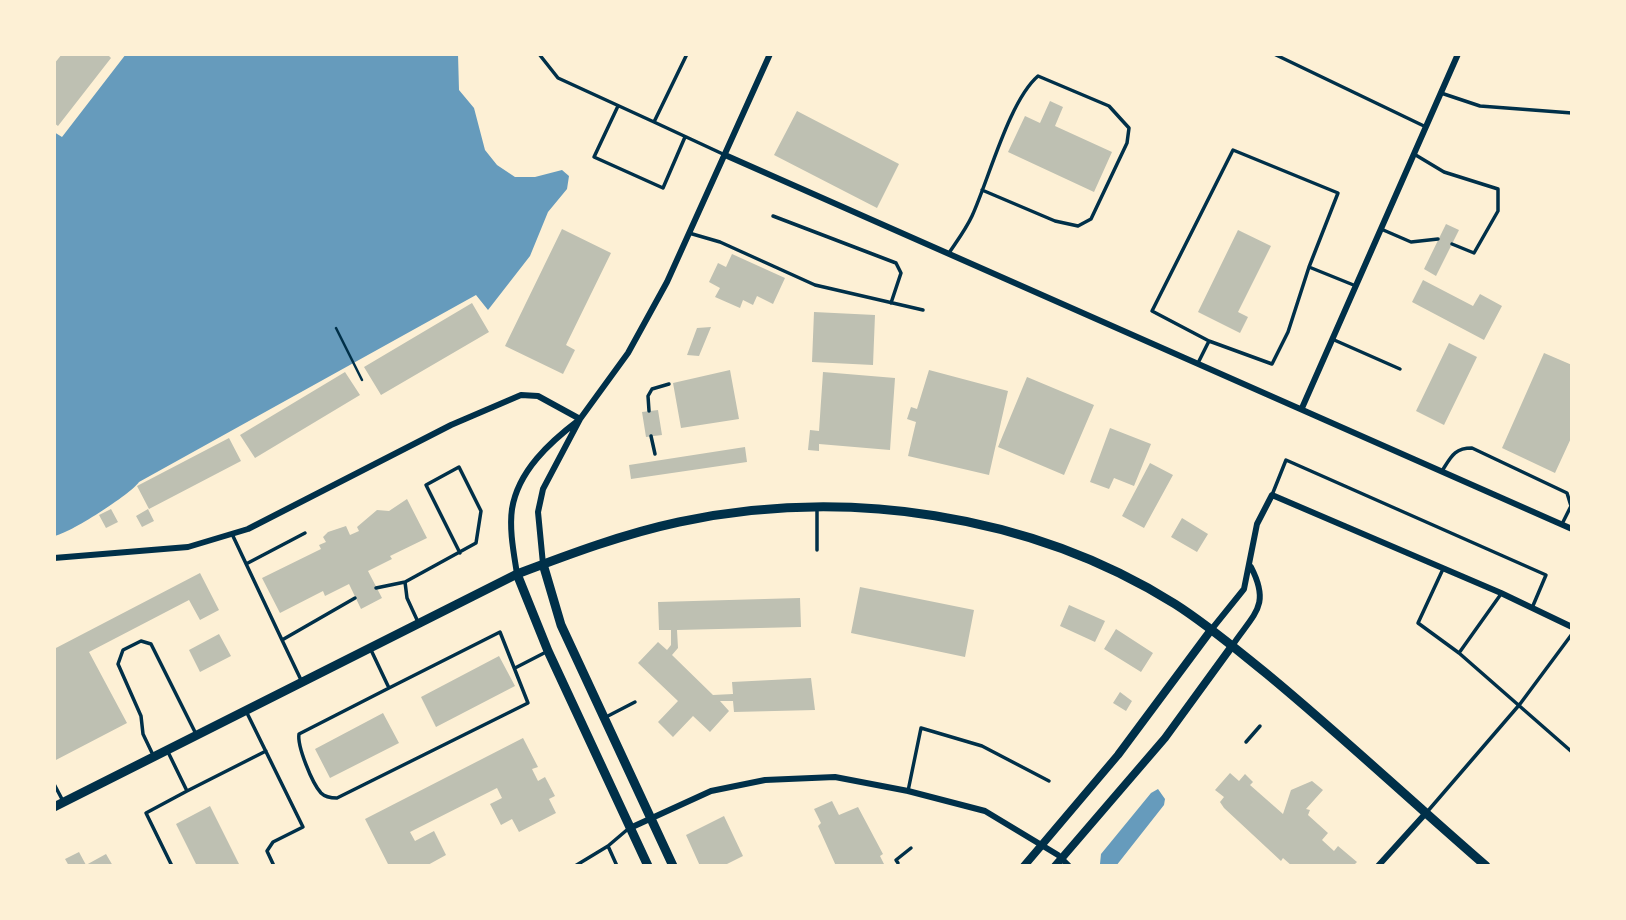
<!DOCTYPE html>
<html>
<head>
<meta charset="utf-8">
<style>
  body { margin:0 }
  #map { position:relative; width:1626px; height:920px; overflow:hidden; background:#fdf0d5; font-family:"Titillium Web",sans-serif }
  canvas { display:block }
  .frame { position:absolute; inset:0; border:56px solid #fdf0d5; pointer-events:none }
</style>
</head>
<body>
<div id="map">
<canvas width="1626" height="920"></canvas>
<div class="frame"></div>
</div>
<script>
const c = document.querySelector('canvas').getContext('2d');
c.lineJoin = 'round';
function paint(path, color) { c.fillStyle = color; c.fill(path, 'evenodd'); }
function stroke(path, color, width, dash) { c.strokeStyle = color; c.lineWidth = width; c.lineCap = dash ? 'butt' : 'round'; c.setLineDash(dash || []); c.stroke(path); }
const water = new Path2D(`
  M126 54H458L459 90 474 108 485 150 497 165 515 177H535L562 170 569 176 567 189 548 212 530 256 488 310 476 295 139 482C131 494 69 534 54 536V132L62 137Z
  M1158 789 1165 799 1164 805 1116 866 1100 864 1101 854 1151 793Z`);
const building = new Path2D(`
  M62 54H107L111 58 58 126 54 123V64Z
  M1050 101 1063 107 1055 126 1112 152 1094 192 1008 152 1025 116 1040 123Z
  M797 111 899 164 877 208 774 155Z
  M1446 224 1459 230 1436 276 1424 269Z
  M562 229 611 253 566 345 575 350 563 374 505 346Z
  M1238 230 1271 246 1238 312 1248 317 1240 333 1198 312Z
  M732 254 785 278 773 304 757 296 753 305 743 300 740 308 715 297 720 288 709 282 718 263 726 267Z
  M1423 280 1473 306 1480 294 1502 306 1484 340 1412 302Z
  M472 303 489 332 381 395 364 367Z
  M814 312 875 315 873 365 812 362Z
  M711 327 699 356 687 355 697 328Z
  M1449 343 1477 357 1444 425 1416 411Z
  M1544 353 1572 365V436L1555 473 1502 448Z
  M730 370 739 419 681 428 673 383Z
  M929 370 1008 391 989 475 908 456 916 422 907 419 911 407 917 409Z
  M345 372 360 395 255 458 240 435Z
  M823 372 895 378 890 450 819 444V451L808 450 810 430 819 431Z
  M1027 377 1094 405 1064 475 998 447Z
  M658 410 662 435 646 437 642 412Z
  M1110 428 1151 444 1134 486 1114 478 1109 489 1090 482Z
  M229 438 241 461 149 509 137 486Z
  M745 447 747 462 631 479 629 465Z
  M1150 463 1173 475 1144 528 1122 516Z
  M407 499 427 538 390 556 392 559 368 571 382 598 361 609 349 584 325 596 323 591 280 613 262 578 321 549 319 545 326 542 323 537 328 532 346 526 350 535 359 531 357 527 377 510 389 511Z
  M111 509 118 522 106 528 99 515Z
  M148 509 154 521 142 527 136 516Z
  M1182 518 1208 534 1197 552 1171 537Z
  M200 573 219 610 200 620 189 600 89 652 127 723 54 761V649Z
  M860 587 974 610 965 657 851 633Z
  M800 598 801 627 677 630 678 648 672 655 713 695 733 694 732 682 811 678 815 710 734 712 733 701H720L729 711 710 732 693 716 673 737 658 722 678 701 638 663 658 642 667 650 671 645V630H659L658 602Z
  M1069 605 1105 621 1095 642 1060 626Z
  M1116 629 1153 653 1141 672 1104 649Z
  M219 634 231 656 200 672 189 650Z
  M499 656 515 686 436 727 421 697Z
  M1120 692 1132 701 1126 711 1113 703Z
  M383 713 399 743 330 778 315 749Z
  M523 738 538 767 532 769 538 781 545 777 555 796 549 799 556 813 519 832 512 819 501 825 490 804 502 798 497 788 410 832 415 841 434 831 446 855 426 866H389L365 819Z
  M1230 773 1239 781 1245 774 1253 782 1250 785 1283 814 1291 790 1312 781 1323 790 1306 809 1310 810 1308 815 1328 833 1322 840 1334 851 1338 846 1357 862 1353 866H1292L1283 858 1281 861 1224 808 1220 802 1224 797 1215 790Z
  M832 801 839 815 858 807 883 854 880 856 885 866H836L818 826 821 823 814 809Z
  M210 806 240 866H197L176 824Z
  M724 816 743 856 723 866H700L686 835Z
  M79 852 86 865 106 854 113 866H69L65 859Z`);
const path = new Path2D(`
  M336 328 362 380`);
const service = new Path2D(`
  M539 54 558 78 654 122 687 54
  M1274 54 1426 127
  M1441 93 1480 106 1572 113
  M618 106 594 157 663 188 685 137
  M654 122 725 155
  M1414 154 1444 172 1498 189V211L1474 253 1452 244
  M773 216 896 263 901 273 891 303
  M1381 229 1411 242 1438 239
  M689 233 720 242 815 285 923 310
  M949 253C957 241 966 229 972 216 989 179 1009 101 1038 76L1109 106 1129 128 1127 143 1091 219 1078 226 1055 221 982 190
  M1332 339 1400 369
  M1209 341 1272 364 1288 332 1309 267
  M1198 363 1209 341 1152 311 1233 150 1338 193 1309 267 1356 286
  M649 411 648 396 652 389 669 384
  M651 436 655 454
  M1442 471C1451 457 1454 448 1472 448L1567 493 1571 506 1562 524
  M1272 495 1286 460 1546 575 1532 608
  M232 534 282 640
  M817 550V510
  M246 564 305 533
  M1443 569 1418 623 1459 653
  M376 588 405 582
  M1501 594 1459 653 1572 752
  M418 622 407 598 405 582 476 543 481 511 459 467 426 485 460 553
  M371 650 389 688 500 632 528 703 337 798C332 798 325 797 321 793 312 783 297 746 299 734L389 688
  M515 668 548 651
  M302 682 282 640 355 598
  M247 713 303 827 273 842 267 851 274 866
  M606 717 635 702
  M1246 742 1260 726
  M168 752 187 791 146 813 172 866
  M154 757 143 734 141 716 118 664 123 650 141 641 151 644 196 734
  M54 784 63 801
  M187 791 266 751
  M908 791 921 728 982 746 1049 781
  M1427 812 1520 704 1572 634
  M898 863 896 860 911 848
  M575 866 608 846
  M617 866 608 846 628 829`);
const minor = new Path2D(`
  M725 155 1572 529
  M1302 408 1458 54
  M54 558 188 547 248 529 451 425 521 395 538 396 580 419
  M543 564 538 512 543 489 580 419 628 353 667 282 770 54
  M517 574C514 554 509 530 512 509 518 471 550 442 579 420
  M1211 630 1244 589 1257 524 1272 495 1501 593 1572 627
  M1232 646C1254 613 1271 606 1251 567
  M630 828 711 791 765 780 835 777 908 791 985 811 1058 855 1069 866
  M1378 866 1425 814`);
const tertiary = new Path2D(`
  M1024 866 1118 755 1211 630
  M1055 866 1165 738 1232 646`);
const secondary = new Path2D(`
  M543 564 561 625 673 866
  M517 574 548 651 648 866
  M54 807 517 574C570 554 623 534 679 522 845 487 1030 513 1175 604 1208 625 1237 650 1267 674 1342 736 1412 802 1486 866`);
paint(water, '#669bbc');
paint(building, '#bec0b2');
stroke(path, '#003049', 2.5);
stroke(service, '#003049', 3.5);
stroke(minor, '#003049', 6);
stroke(tertiary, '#003049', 8);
stroke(secondary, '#003049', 9);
</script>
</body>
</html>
